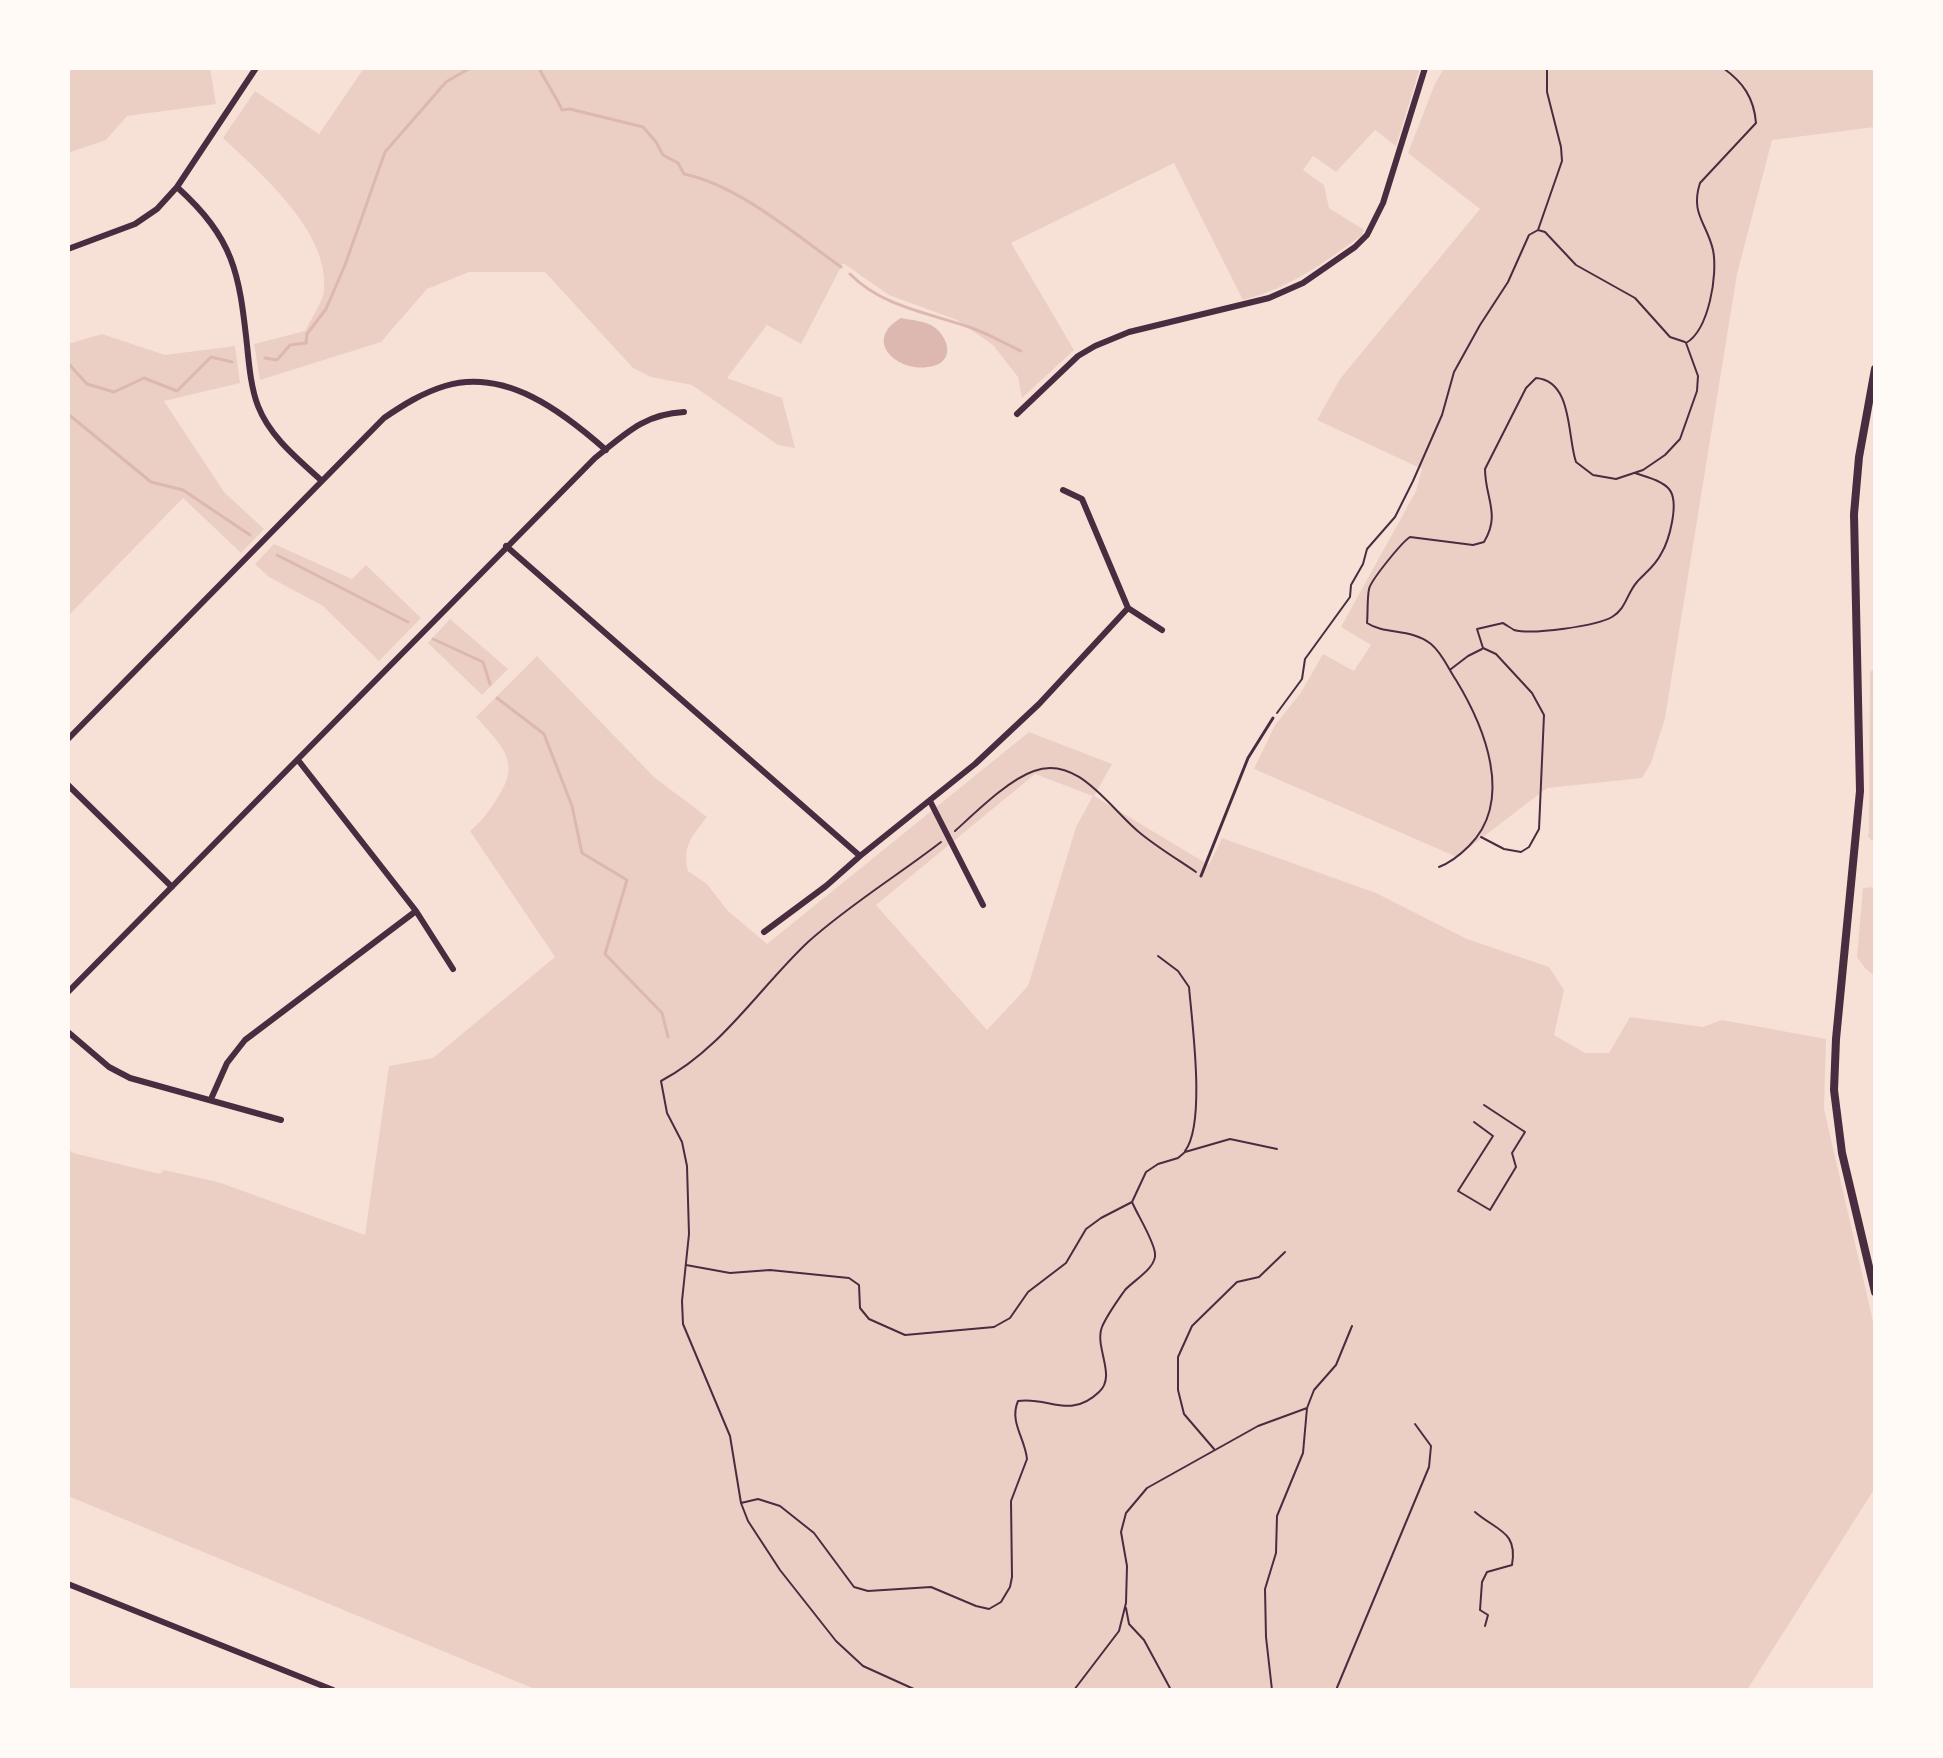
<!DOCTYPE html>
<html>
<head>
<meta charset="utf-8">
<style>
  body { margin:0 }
  #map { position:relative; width:1943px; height:1758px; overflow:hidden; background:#f7e1d7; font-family:Karla,sans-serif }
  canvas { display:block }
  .frame { position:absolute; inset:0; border:70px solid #fffaf5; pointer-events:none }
</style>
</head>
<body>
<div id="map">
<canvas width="1943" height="1758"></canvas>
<div class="frame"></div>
</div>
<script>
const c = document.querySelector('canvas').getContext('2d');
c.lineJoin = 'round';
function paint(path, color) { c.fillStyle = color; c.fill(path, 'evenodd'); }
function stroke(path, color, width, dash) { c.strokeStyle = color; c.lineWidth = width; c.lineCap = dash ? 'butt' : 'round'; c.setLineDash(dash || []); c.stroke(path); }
const green = new Path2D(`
  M68 68H210L216 104 127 116 106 140 68 153Z
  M364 68H1420L1396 146 1375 130 1336 172 1313 156 1303 170 1324 185 1329 208 1364 230 1362 235C1324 263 1290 288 1243 300L1174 163 1011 243 1074 350 1022 398 1018 377 993 345 957 320 889 295 843 263 801 344 767 325 727 378 782 398 795 448 778 445 692 385 651 377 633 368 545 272H469L427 289 381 342 260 380 254 344 305 331C311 319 322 303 324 291 330 232 261 174 223 138L255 91 319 134Z
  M1444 68H1875V127L1772 140 1737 274 1665 718 1651 763 1642 778 1547 788 1457 857 1254 769 1275 725 1300 694 1323 654 1354 671 1371 645 1341 627 1416 491 1422 469 1317 420 1340 379 1480 209 1408 153 1434 86Z
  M102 334 165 355 235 346 240 383 164 401 224 492 264 529 241 553 183 498 68 616V344Z
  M274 544 352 579 366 565 421 618 379 661 323 606 269 577 255 564Z
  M450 619 508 669 482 695 428 643Z
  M537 656 655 778 707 817C692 836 682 846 688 871L707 884 727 910 767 944 1029 732 1112 764 1094 796 1209 865 1222 838 1376 893 1467 939 1549 967 1564 990 1554 1035 1585 1053H1609L1630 1017 1703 1027 1722 1020 1826 1039 1824 1109 1875 1330V1488L1747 1690H537L68 1496V1149L73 1153 160 1174 164 1170 218 1182 365 1235 389 1066 433 1058 555 957 470 831C482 821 490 810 498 797 522 761 501 745 476 717ZM1035 774 1093 796 1076 827 1028 986 987 1030 876 905Z
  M1874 669 1875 840H1871L1867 835 1869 834 1870 672Z
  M1875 887V977L1865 968 1857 957 1863 888Z`);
const water = new Path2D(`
  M901 318C911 320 923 321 931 325 947 334 957 360 933 366 899 375 861 341 901 318Z`);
const stream = new Path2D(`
  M539 68C546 83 555 94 562 110L570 109 643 127 656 142 663 155 678 163 684 174C738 185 796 235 841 267
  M850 274C881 306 928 313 969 327 987 333 1004 343 1021 351
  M265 358 277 360 290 345 306 343 307 334 326 309 345 265 385 152 446 82 470 68
  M68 363 87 384 114 392 144 378 177 391 211 357 232 362
  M68 414 151 482 183 490 250 535
  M277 555 408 622
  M433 639 483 662 490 684
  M497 698 544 734 572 806 582 853 627 880 605 954 662 1013 668 1037`);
const path = new Path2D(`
  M1538 230 1545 232 1576 265 1635 298 1670 337 1685 342
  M1451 669 1468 656 1482 649
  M1277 713 1302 679 1305 659 1350 597 1351 585 1363 564 1367 549 1395 517 1413 481 1442 415 1454 372 1480 325 1508 282 1529 235 1538 230 1562 161 1561 147 1547 92V68
  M955 831C976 812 1008 780 1034 771 1078 754 1111 810 1140 833 1157 847 1177 859 1196 872
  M1481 837 1504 849 1521 852 1529 847 1539 829 1544 715 1532 693 1496 654 1483 648 1477 629 1503 623C1504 624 1513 629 1514 630 1533 635 1596 626 1612 617 1626 609 1627 593 1637 582 1645 573 1655 566 1661 554 1669 541 1680 502 1669 489 1661 480 1646 477 1635 473
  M1439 867C1452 862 1460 855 1469 846 1515 800 1484 726 1456 680 1448 668 1442 653 1431 644 1411 628 1385 635 1367 623 1368 612 1367 600 1369 589 1371 580 1402 542 1410 537L1473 545 1484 542C1501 514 1485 498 1485 469L1526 388 1536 378C1573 381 1567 436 1576 462L1593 475 1616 479 1643 470 1665 455 1680 439 1697 391 1698 376 1686 343C1709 330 1718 274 1713 250 1707 223 1690 214 1700 183L1756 123C1754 98 1743 82 1723 68
  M1158 956 1178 971 1189 987C1192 1023 1206 1124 1185 1151
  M1474 1122 1493 1136 1458 1191 1490 1210 1516 1167 1512 1153 1525 1132 1484 1105
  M686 1265 730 1273 770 1270 849 1278 859 1285 860 1308 869 1319 905 1335 994 1327 1010 1318 1028 1292 1066 1263 1086 1229 1101 1218 1132 1202 1146 1172 1158 1164 1178 1158 1185 1152 1230 1139 1277 1149
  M1214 1449 1184 1414 1178 1390V1357L1192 1326 1237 1282 1259 1277 1285 1252
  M741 1503 758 1499 780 1506 814 1533 854 1587 868 1591 931 1587 976 1606 989 1609 1001 1602 1010 1587 1012 1577 1011 1501 1027 1459C1025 1438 1009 1422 1018 1401 1048 1396 1070 1420 1099 1392 1117 1376 1094 1347 1102 1327 1107 1315 1118 1300 1125 1290 1134 1280 1157 1268 1155 1253 1153 1239 1138 1216 1132 1202
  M1475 1512C1497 1531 1518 1531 1512 1565L1487 1572 1482 1582 1480 1610 1488 1615 1485 1626
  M1126 1608 1129 1624 1144 1640 1171 1690
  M916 1690 863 1666 836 1641 780 1570 748 1521 741 1503 730 1436 683 1324 682 1301 689 1234 687 1166 682 1142 667 1113 661 1081C721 1050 760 987 808 942 849 905 897 876 941 842
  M1074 1690 1119 1631 1126 1603 1127 1566 1121 1532 1126 1513 1147 1488 1258 1426 1307 1408 1314 1390 1336 1365 1352 1326
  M1272 1690 1266 1637 1265 1589 1276 1553 1277 1516 1303 1453 1307 1408
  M1336 1690 1429 1467 1431 1446 1415 1424`);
const service = new Path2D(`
  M1201 876 1248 758 1273 718`);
const minor = new Path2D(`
  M177 187C234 239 239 272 247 345 249 365 251 388 258 406 270 437 298 459 322 481
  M68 249 135 224 157 209 177 187 256 68
  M1017 414 1078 356 1095 346 1129 332 1269 298 1303 283 1355 247 1367 235 1383 203 1425 68
  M1063 490 1082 499 1128 608 1162 630
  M506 546 860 856
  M68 739 384 418C403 405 422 393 445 386 506 368 563 412 606 450
  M298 760 416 911 453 969
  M68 785 172 887
  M930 801 983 905
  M764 932 826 886 860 856 975 764 1039 704 1128 608
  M68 992 595 458C625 434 644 414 684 412
  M68 1032 109 1067 130 1078 281 1120
  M211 1099 227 1063 245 1040 416 911
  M68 1584 333 1690`);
const secondary = new Path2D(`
  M1875 369 1859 457 1854 514 1860 791 1836 1039 1834 1090 1842 1153 1875 1292`);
paint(green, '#ebcfc5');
paint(water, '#dcb8b0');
stroke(stream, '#dcb8b0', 3);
stroke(path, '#4a2c40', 2);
stroke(service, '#4a2c40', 3);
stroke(minor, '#4a2c40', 6);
stroke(secondary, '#4a2c40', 8);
</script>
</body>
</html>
